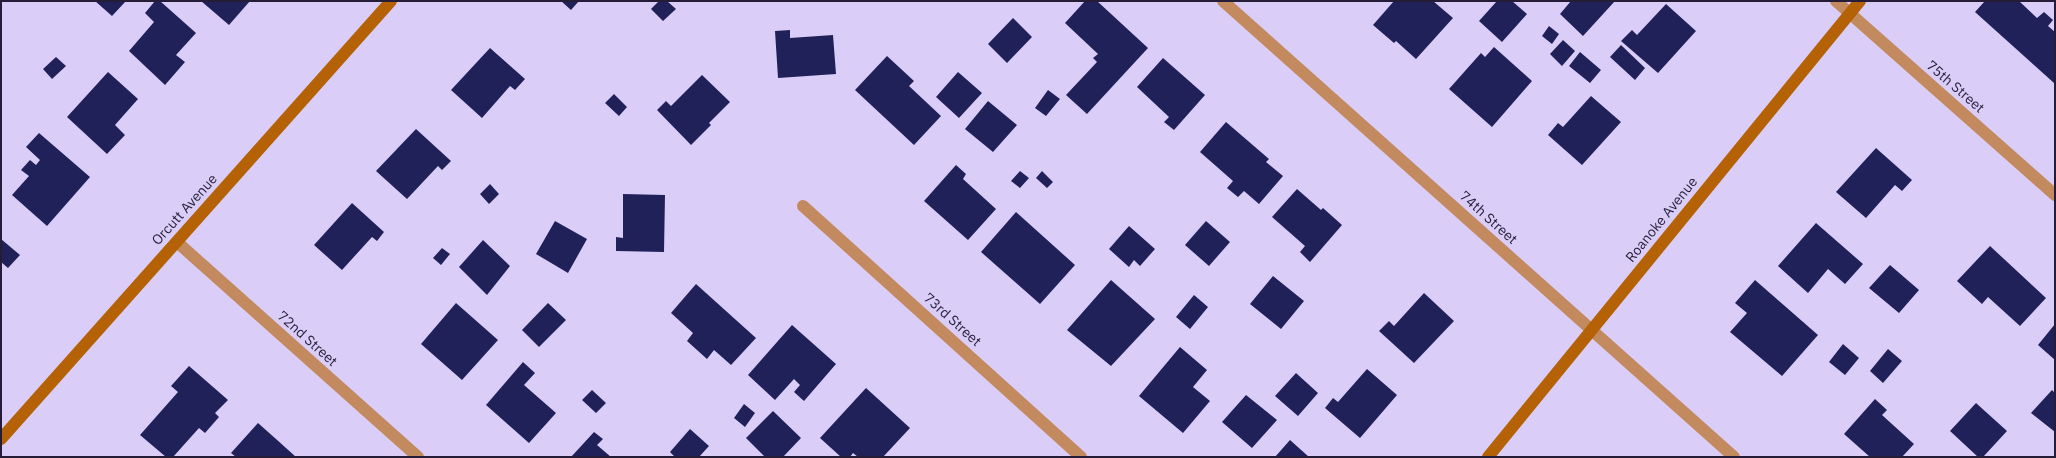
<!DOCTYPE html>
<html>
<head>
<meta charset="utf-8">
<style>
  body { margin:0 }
  #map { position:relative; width:2056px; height:458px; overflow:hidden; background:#dacef9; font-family:"IBM Plex Sans",sans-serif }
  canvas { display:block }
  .frame { position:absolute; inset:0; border:2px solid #251d37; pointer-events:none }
</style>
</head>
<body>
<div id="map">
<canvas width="2056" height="458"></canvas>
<div class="frame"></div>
</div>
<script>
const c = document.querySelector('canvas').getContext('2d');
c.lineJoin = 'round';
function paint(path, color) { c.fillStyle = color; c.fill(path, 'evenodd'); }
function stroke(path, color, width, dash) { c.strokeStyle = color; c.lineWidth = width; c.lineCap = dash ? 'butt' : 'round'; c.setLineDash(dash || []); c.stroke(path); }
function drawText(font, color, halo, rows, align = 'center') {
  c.font = font + ' "IBM Plex Sans",sans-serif'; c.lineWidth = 4; c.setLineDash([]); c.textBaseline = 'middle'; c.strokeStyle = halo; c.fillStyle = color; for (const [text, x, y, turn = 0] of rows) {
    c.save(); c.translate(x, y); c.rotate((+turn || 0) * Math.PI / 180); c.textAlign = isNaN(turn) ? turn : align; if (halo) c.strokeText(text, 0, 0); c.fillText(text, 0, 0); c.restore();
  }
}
const building = new Path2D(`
  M95 1H126L112 16Z
  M155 1H160L196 33 176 55 185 62 165 85 129 51 154 22 145 13Z
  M201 1H250L229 25Z
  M561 1H579L571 10Z
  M659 1H667L676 9 663 21 651 9Z
  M1085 1H1097L1148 48 1087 114 1066 95 1097 62 1093 58 1098 54 1065 23Z
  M1394 1H1433L1453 18 1416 59 1396 41 1394 43 1373 25Z
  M1497 1H1512L1527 14 1502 42 1479 21Z
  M1571 1H1615L1583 36 1560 14Z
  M1985 1H2019L2037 18 2044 12 2053 20 2048 26 2055 32 2054 83 1975 12Z
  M1666 4 1696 31 1658 73 1621 41 1632 30 1637 35Z
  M1013 18 1032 37 1007 63 988 44Z
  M1549 26 1559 34 1552 44 1542 36Z
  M790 30V38L833 35 836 74 778 78 775 31Z
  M1563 40 1575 51 1562 66 1550 54Z
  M1621 45 1645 68 1635 80 1610 57Z
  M1494 47 1532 81 1492 127 1449 89 1481 53 1485 57Z
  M490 48 525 79 515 90 510 86 482 118 451 90Z
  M1580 52 1601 70 1590 83 1569 66Z
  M887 56 914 81 909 86 941 116 914 145 855 90Z
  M56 57 66 66 52 79 43 69Z
  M1163 58 1205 95 1174 130 1164 122 1169 117 1137 87Z
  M108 72 138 99 115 125 125 135 107 154 67 117Z
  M958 72 982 93 959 118 936 97Z
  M702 75 730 102 709 123 711 125 691 145 657 110 666 101 671 106Z
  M1048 90 1060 99 1046 116 1035 108Z
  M614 94 627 107 619 116 605 103Z
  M1591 96 1621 122 1582 165 1548 135 1558 123 1563 127Z
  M988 101 1017 125 993 152 965 129Z
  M1226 122 1269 159 1266 162 1283 176 1259 204 1244 191 1238 197 1227 188 1233 181 1200 152Z
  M416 129 451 161 442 170 438 166 407 199 376 171Z
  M39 133 90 177 47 226 12 195 29 176 21 170 30 160 36 165 40 160 26 147Z
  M1876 148 1912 180 1902 191 1895 185 1866 218 1836 192Z
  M956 165 966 174 963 179 996 209 968 240 924 201Z
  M1020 171 1029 178 1020 188 1011 181Z
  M1042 171 1053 182 1047 188 1036 178Z
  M490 184 499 194 489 204 480 194Z
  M1297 189 1321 210 1323 208 1342 225 1310 262 1300 252 1305 246 1272 217Z
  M623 194 665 195 664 252 616 251V237L623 238Z
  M352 203 384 232 377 241 372 237 342 270 314 245Z
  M1016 212 1075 265 1040 304 981 252Z
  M555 221 587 239 568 273 536 254Z
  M1206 221 1230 242 1209 266 1185 245Z
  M1816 223 1863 264 1845 284 1828 269 1808 293 1778 266Z
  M1129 226 1155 249 1140 266 1134 260 1129 267 1109 249Z
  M1 239 20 255 8 268 1 262Z
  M483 240 510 266 487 295 459 267Z
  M1990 246 2046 298 2020 326 1988 297 1982 304 1957 281Z
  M442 248 450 254 441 265 433 258Z
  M1890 265 1919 290 1899 313 1869 288Z
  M1273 276 1304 301 1281 329 1250 304Z
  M1111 280 1155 319 1111 366 1067 330Z
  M1755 280 1818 335 1782 376 1730 332 1747 313 1735 303Z
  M696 284 756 338 731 365 714 350 707 359 687 341 693 333 671 313Z
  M1424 293 1454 321 1414 363 1379 331 1389 321 1394 326Z
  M1194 295 1208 307 1190 329 1176 317Z
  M456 303 498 340 462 380 421 344Z
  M548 303 566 320 539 347 522 330Z
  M2055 324V360L2038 345Z
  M792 325 836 364 804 401 794 392 800 385 794 379 775 400 748 375Z
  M1843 344 1859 358 1845 375 1829 362Z
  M1180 347 1207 370 1193 387 1210 401 1183 433 1139 396Z
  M1888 349 1902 361 1883 383 1870 371Z
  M523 362 535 373 524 385 556 413 529 443 486 405Z
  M189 366 228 400 215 413 219 417 205 433 199 428 173 457H166L140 435 178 392 171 386Z
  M1367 369 1397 395 1360 438 1325 408 1333 398 1338 402Z
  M1296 373 1318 393 1298 416 1275 396Z
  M866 388 910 428 883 457H858L853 453 850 457H841L820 438Z
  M592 390 606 403 596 413 582 400Z
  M2052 390 2055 393V432L2031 413Z
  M1246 395 1277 420 1252 448 1222 422Z
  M1875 399 1887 410 1882 415 1914 444 1902 457H1870L1844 434Z
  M1976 403 2007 431 1983 457H1978L1950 431Z
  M744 404 755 413 745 427 734 418Z
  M773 411 801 438 783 457H765L746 438Z
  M258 423 276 439 296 457H236L231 453Z
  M690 429 709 446 699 457H675L670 452Z
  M594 432 603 439 597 445 611 457H571Z
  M1290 440 1309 457H1275Z`);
const street = new Path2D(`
  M1223 1 1734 457
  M1836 1 2055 195
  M803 206 1081 457
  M177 242 418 457`);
const secondary = new Path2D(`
  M1 439 391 1
  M1488 457 1860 1`);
const streetNames = [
  ["75th Street",1955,87,41],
  ["Orcutt Avenue",185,210,-48],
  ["74th Street",1488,218,42],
  ["Roanoke Avenue",1662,220,-51],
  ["73rd Street",952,320,42],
  ["72nd Street",307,339,42]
];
paint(building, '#21215a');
stroke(street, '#c38a5f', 12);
stroke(secondary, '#b56207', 12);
drawText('14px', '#251d37', '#dacef9', streetNames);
</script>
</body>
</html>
